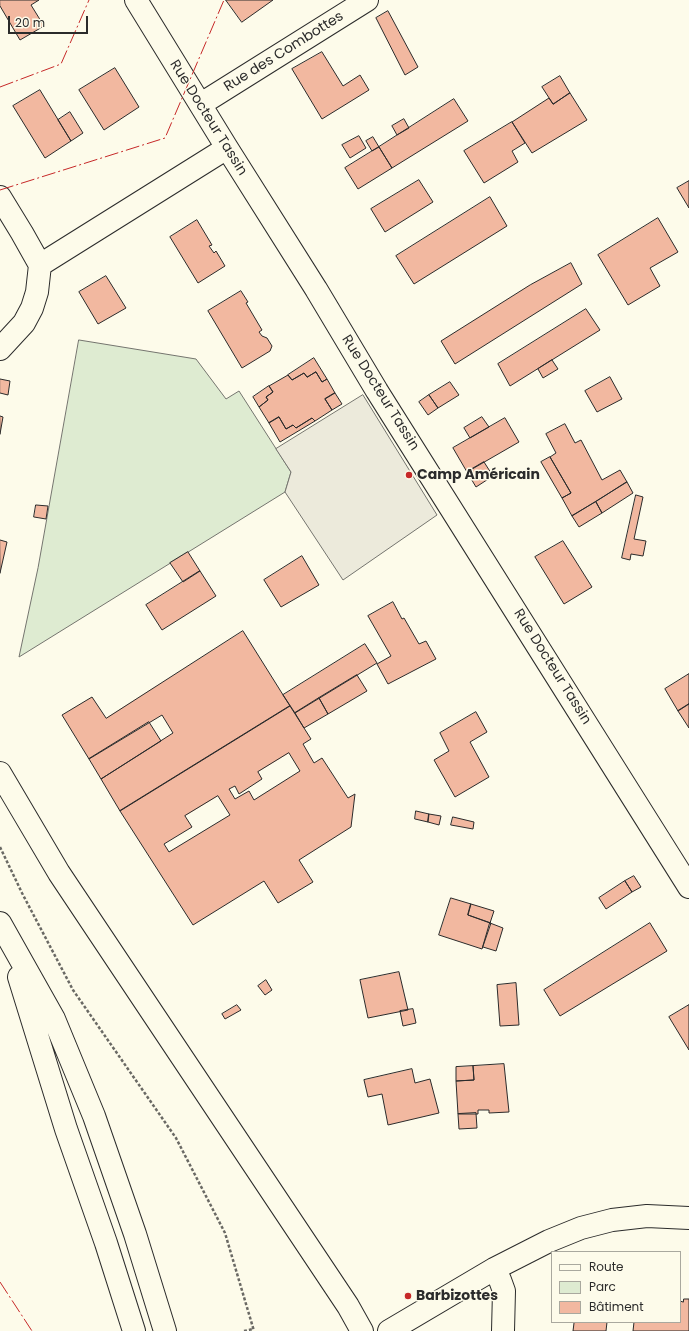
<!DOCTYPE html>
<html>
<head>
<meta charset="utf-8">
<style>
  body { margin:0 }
  #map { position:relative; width:689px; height:1331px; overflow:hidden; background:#fdfbea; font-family:Poppins,sans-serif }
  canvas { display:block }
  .legend { position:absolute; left:551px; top:1251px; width:130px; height:72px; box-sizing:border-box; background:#fdfbea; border:1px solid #a9a89e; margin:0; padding:5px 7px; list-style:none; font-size:12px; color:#2b2b2b }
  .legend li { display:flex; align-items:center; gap:8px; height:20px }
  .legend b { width:20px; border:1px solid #a9a89e }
  .scale { position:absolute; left:8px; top:16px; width:80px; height:18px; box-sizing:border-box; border:2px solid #2b2b2b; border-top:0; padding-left:5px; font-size:12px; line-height:14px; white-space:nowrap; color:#2b2b2b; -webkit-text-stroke:3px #fdfbea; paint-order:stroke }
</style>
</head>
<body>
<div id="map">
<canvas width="689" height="1331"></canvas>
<ul class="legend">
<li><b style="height:5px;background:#fdfbea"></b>Route</li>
<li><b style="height:11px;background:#deebd1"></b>Parc</li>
<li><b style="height:11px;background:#f2b8a0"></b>Bâtiment</li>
</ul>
<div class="scale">20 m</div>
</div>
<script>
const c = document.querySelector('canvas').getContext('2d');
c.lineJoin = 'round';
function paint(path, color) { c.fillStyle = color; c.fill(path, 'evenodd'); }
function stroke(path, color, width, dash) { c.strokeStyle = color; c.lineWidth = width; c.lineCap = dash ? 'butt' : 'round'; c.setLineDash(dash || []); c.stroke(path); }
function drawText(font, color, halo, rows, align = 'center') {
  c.font = font + ' Poppins,sans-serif'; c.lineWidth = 3; c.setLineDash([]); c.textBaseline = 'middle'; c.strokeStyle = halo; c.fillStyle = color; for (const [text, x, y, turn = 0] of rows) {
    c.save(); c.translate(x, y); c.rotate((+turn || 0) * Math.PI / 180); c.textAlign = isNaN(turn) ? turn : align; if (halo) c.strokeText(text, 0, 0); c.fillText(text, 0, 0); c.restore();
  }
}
const green = new Path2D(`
  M79 340 196 359 226 399 239 391 291 472 285 492 19 657 38 568Z`);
const parking = new Path2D(`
  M363 395 437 515 343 580 285 492 291 472 276 449Z`);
const building = new Path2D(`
  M0 0H39L31 5 44 26 20 40 0 6Z
  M226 0H273L242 22Z
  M388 11 418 67 405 75 376 18Z
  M322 52 343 86 360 75 369 90 322 119 292 69Z
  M115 68 139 107 104 130 79 90Z
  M560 76 570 93 553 104 542 87Z
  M40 90 71 141 45 158 13 106Z
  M570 93 587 120 532 153 512 122 549 98 553 104Z
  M454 99 468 121 392 168 379 147Z
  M70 112 83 133 71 141 58 120Z
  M404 119 409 128 397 135 392 126Z
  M512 122 525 143 512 151 518 162 484 183 464 151Z
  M359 136 366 148 350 158 342 145Z
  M373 137 379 147 372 151 366 141Z
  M379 147 392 168 358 189 345 168Z
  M419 180 433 202 385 232 371 209Z
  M689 181V208L677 188Z
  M490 197 507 226 414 284 396 256Z
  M658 218 678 252 650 268 660 286 628 305 598 255Z
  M197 220 212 245 209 246 214 253 216 251 225 266 198 283 170 237Z
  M571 263 582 284 455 364 441 341 530 285Z
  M106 276 126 308 98 324 79 292Z
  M241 291 248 302 246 303 262 330 259 332 262 336 267 338 272 346 270 351 242 368 208 311Z
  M586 309 600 330 510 386 498 364Z
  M314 358 327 379 322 382 316 372 307 377 304 373 292 380 288 375Z
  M552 360 558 369 543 378 538 369Z
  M316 372 322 382 327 379 335 393 325 399 332 410 315 421 312 418 296 428 293 425 286 429 279 417 269 423 259 407 268 400 266 397 273 392 269 386 288 375 292 380 304 373 307 377Z
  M610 377 622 399 597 412 585 391Z
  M0 379 10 381 8 395 0 393Z
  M450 382 459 395 438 408 429 395Z
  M269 386 273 392 266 397 268 400 259 407 253 397Z
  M335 393 342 404 332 410 325 399Z
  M429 395 438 408 428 415 419 402Z
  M0 416 3 417 0 434Z
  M279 417 286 429 293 425 296 428 312 418 315 421 280 442 269 423Z
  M482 417 489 427 470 438 464 428Z
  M505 418 519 442 467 472 453 448Z
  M565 424 575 443 581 440 602 480 620 470 627 482 572 516 562 498 571 493 550 457 556 453 546 434Z
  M550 457 571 493 562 498 541 462Z
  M484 462 493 476 476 487 467 472Z
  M627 482 633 493 602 513 596 502Z
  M636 495 643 497 634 539 646 541 643 556 631 554 630 560 622 558Z
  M596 502 602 513 579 527 572 516Z
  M36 505 48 506 46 519 34 517Z
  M0 540 7 542 0 573Z
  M563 541 592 587 564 604 535 557Z
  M188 552 200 571 183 582 170 563Z
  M302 556 319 585 281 607 264 580Z
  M200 571 216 596 162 630 146 605Z
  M393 602 402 619 404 618 419 644 426 641 436 659 388 684 377 664 391 656 368 616Z
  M243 631 290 706 120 811 101 779 173 733 162 715 89 759 62 715 92 697 106 718Z
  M365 644 377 663 295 713 283 695Z
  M689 674V704L678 711 665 689Z
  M357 675 367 691 328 714 319 698Z
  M319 698 328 714 304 728 295 713Z
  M689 704V728L678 711Z
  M290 706 311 739 303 744 314 763 322 758 348 798 355 794 351 827 299 860 313 882 278 903 264 881 193 925 120 811ZM289 753 300 771 254 800 249 791 235 799 229 789 235 786 239 794 262 779 258 772ZM218 796 230 815 169 852 164 844 192 827 185 816Z
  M476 712 487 732 470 742 489 777 455 797 434 760 449 751 440 733Z
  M149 722 161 741 101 779 89 759Z
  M416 811 429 814 428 822 415 819Z
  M429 814 441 816 439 825 428 822Z
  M453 817 474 822 473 829 451 825Z
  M634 876 641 887 632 892 625 881Z
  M625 881 632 892 606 909 599 898Z
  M451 898 471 904 468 915 491 923 482 949 439 935Z
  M471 904 494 911 490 923 468 915Z
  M490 923 503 928 496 951 483 947Z
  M650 923 667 951 560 1016 544 990Z
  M399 972 408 1010 368 1018 360 980Z
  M266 980 272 990 265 995 258 986Z
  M516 983 519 1025 500 1026 497 985Z
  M237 1005 241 1010 225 1019 222 1014Z
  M689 1005V1050L669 1017Z
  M413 1009 416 1023 403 1026 400 1011Z
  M504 1064 509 1112 489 1113V1110H478V1114H458L456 1081 474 1080 473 1066Z
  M473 1066 474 1080 456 1081V1067Z
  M412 1069 415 1083 430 1079 439 1113 388 1125 382 1094 368 1097 364 1080Z
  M476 1113 477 1128 459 1129 458 1114Z
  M684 1299H689V1331H633L634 1322H680V1301L683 1302Z
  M571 1322H607L606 1331H573L574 1323Z`);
const path = new Path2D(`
  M0 847 22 893 73 990 176 1138 225 1233 254 1331
  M244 1331 253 1329`);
const minor = new Path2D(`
  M136 0 227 148 316 289 377 391 689 887
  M201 104 367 0
  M0 197 22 233 40 265 37 292 32 308 24 323 0 349
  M40 265 227 148
  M0 773 59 873 348 1306 362 1331
  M494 1269 500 1280 504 1291 503 1331
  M389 1331 494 1269 549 1241 581 1228 612 1220 647 1216 689 1218`);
const major = new Path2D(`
  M0 923 54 1019 94 1116 135 1234 165 1331
  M19 977 66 1129 106 1243 134 1331`);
const power = new Path2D(`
  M0 87 61 64 89 0
  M0 190 165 138 224 0
  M0 1282 32 1331`);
const markers = [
  [409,475,4,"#c62828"],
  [408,1296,4,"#c62828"]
];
const streetNames = [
  ["Rue des Combottes",284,52,-32],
  ["Rue Docteur Tassin",208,118,58],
  ["Rue Docteur Tassin",380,393,58],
  ["Rue Docteur Tassin",552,667,58]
];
const poiNames = [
  ["Camp Américain",417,475],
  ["Barbizottes",416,1296]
];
paint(green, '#deebd1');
stroke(green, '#74746e', 1);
paint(parking, '#eceadb');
stroke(parking, '#74746e', 1);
paint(building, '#f2b8a0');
stroke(building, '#2b2b2b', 1);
stroke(minor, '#2b2b2b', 24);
stroke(major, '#2b2b2b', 24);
stroke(path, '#6a6964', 2.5, [3, 2]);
stroke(minor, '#fdfbea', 22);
stroke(major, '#fdfbea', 22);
stroke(power, '#c62828', 1, [14, 3, 2, 3]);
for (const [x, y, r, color] of markers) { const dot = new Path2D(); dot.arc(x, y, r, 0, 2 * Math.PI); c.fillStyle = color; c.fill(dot); stroke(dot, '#fdfbea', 1.5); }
drawText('14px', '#2b2b2b', '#fdfbea', streetNames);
drawText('bold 14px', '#2b2b2b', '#fdfbea', poiNames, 'left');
</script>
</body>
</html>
